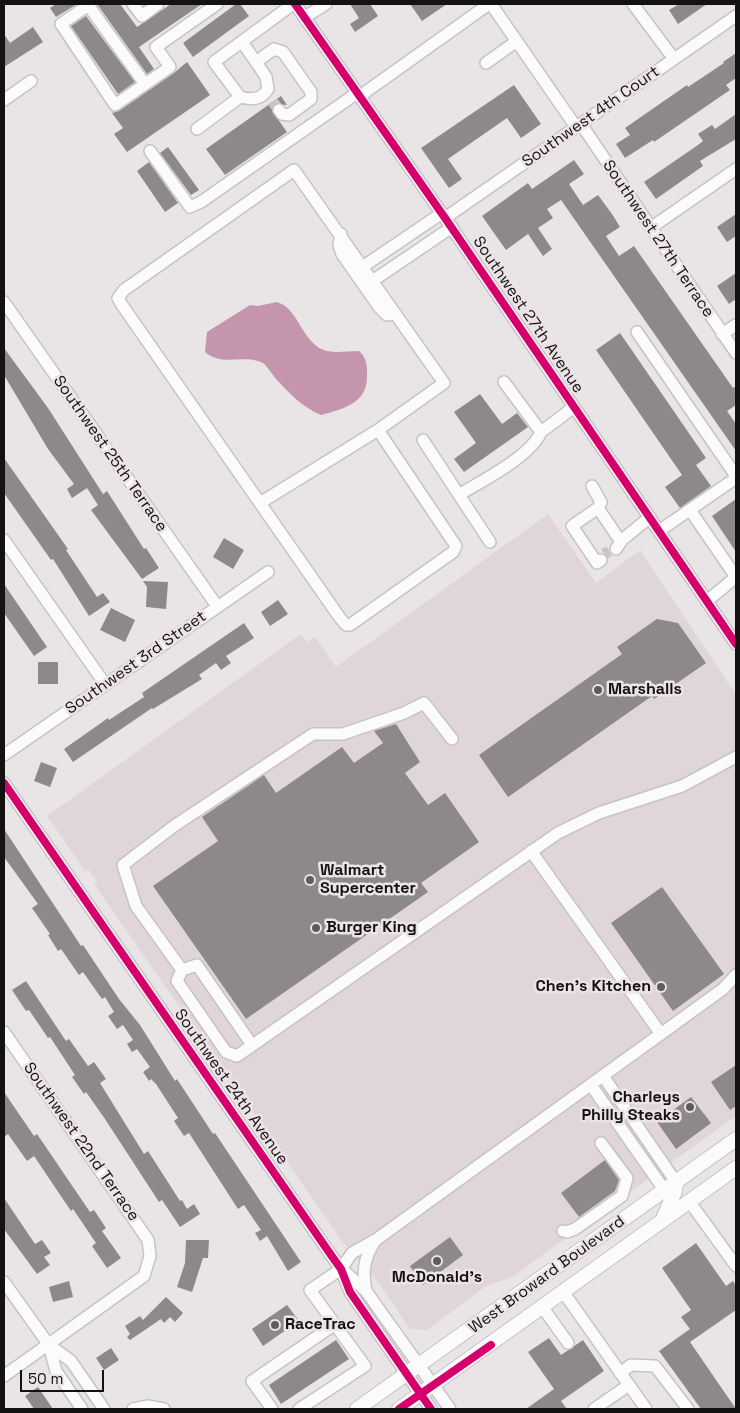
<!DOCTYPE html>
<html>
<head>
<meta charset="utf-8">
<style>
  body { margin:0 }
  #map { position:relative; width:740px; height:1413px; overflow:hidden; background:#e9e5e7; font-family:"Space Grotesk",sans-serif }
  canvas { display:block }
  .frame { position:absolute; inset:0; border:5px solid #141112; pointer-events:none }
  .scale { position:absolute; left:20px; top:1370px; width:84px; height:22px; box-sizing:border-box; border:2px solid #141112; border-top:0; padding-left:6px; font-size:15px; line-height:18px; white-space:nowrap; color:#141112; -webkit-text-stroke:4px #ebe3e6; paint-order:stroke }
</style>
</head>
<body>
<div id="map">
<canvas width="740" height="1413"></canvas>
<div class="frame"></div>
<div class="scale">50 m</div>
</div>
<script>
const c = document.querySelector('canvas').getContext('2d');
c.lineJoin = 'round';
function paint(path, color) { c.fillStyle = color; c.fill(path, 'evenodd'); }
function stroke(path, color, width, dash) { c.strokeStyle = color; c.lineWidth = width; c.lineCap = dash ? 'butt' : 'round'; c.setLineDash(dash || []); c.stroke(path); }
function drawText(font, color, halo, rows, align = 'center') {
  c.font = font + ' "Space Grotesk",sans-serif'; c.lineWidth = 5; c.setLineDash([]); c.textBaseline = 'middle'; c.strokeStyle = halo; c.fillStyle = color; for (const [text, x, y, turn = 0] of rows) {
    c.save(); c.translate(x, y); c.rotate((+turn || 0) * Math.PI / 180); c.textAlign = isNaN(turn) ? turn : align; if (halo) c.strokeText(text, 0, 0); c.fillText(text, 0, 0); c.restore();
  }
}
const built = new Path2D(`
  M548 514 596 583 640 550 736 695V1116L512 1277 486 1286 427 1330 410 1329 378 1282 342 1241 94 884 97 882 88 869 85 871 47 816 301 634 307 642 315 637 336 667Z`);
const water = new Path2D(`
  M277 302C300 309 302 345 327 351 337 353 349 351 359 351 366 357 367 364 367 372 369 403 346 408 321 415 302 407 290 394 276 379 272 374 266 364 261 362 241 354 223 367 205 352L207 332 250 305 258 306Z`);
const building = new Path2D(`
  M56 4H77L56 17 50 8Z
  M97 4H120L137 27 171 4H202L139 47 154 69 147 74Z
  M236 4H240L249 16 193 57 183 43Z
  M350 4H370L378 16 355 32 350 24 359 18Z
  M410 4H447L422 21Z
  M679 4H707L678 24 669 10Z
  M86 16 135 82 118 94 71 26Z
  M33 27 43 42 4 67V34L10 43Z
  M736 53V78L726 85 730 90 654 142 653 140 625 158 616 144 630 135 625 128 687 85 688 87 724 63 723 62Z
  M187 62 210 95 127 152 114 134 123 128 112 113 119 111 174 73Z
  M514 85 541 124 521 138 507 118 448 159 462 179 449 188 421 148Z
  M281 96 287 105 275 104 272 111 287 132 225 175 206 149Z
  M736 114V139L700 161 703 166 656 199 644 182 698 145 703 141 698 134 712 125 715 129Z
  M168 147 199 190 191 195 160 153Z
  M574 160 584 174 569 184 583 205 598 195 612 214 620 227 606 236 619 256 634 246 733 388 736 386V405L727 411 736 424V451L561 200 547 209 553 218 538 228 552 249 543 256 528 234 506 250 482 216 528 183 532 189Z
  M149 162 178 203 165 212 137 171Z
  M736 214V236L727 242 717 227Z
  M736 273V299L729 304 717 286Z
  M620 333 706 458 696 465 711 486 680 508 665 487 682 475 596 350Z
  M4 348 48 408 103 494 107 491 144 549 146 548 159 568 142 579 91 510 98 505 87 488 72 498 67 489 74 484 48 449 4 375Z
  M480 394 502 424 517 413 528 427 464 472 454 459 476 443 454 412Z
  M4 458 68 549 66 550 97 597 103 593 110 602 89 616 53 559 51 560 4 493Z
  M736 499V552L712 516Z
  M224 538 244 550 233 569 213 557Z
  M143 581 168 582 166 609 146 607 147 587Z
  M4 584 47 647 34 656 4 613Z
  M278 600 288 614 270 626 261 612Z
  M111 608 135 620 125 642 100 630Z
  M657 619 678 623 706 663 654 699 652 696 508 797 479 755 622 654 617 647Z
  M244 623 254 638 226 656 231 663 221 670 216 663 199 675 202 679 153 709 152 708 73 762 64 749 108 718 109 720 144 697 142 693Z
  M38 662H58V684H38Z
  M396 724 420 762 405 773 428 805 445 793 479 842 421 883 428 892 246 1019 153 886 218 841 202 817 264 775 276 793 342 747 354 763 383 743 374 731Z
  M41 762 57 768 50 787 34 781Z
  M4 829 81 946 83 945 119 999 140 1025 175 1081 177 1079 213 1134 215 1133 301 1262 288 1271 267 1236 260 1241 255 1233 261 1230 244 1205 238 1209 189 1133 184 1136 174 1121 178 1118 156 1084 151 1079 149 1081 143 1072 150 1067 137 1049 132 1052 127 1044 133 1040 123 1025 117 1029 108 1016 114 1012 105 997 102 999 83 972 79 975 61 949 58 951 48 935 50 934 32 908 38 904 4 857Z
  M662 887 724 974 673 1011 611 923Z
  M26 981 66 1041 69 1039 88 1066 94 1062 106 1079 100 1083 144 1154 148 1151 180 1201 182 1200 187 1209 194 1204 200 1214 180 1227 162 1200 159 1202 105 1119 86 1092 84 1094 72 1077 75 1075 50 1037 48 1038 29 1010 26 1011 12 990Z
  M736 1065V1106L730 1110 711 1082Z
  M4 1092 34 1136 37 1134 90 1212 94 1210 106 1228 102 1231 121 1258 107 1268 92 1246 96 1243 73 1209 71 1211 34 1156 27 1161 8 1134 4 1137Z
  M691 1097 711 1123 676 1149 657 1122Z
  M605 1160 619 1180 615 1191 579 1217 561 1193Z
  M4 1198 35 1244 42 1240 51 1253 44 1257 50 1265 37 1274 4 1229Z
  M450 1237 463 1255 423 1285 410 1266Z
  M186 1240H209L208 1258H203L192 1292 177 1287 185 1263Z
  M696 1243 726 1286 733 1281 736 1286V1310L690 1342 736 1409H701L659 1351 690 1329 681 1317 691 1310 662 1268Z
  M69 1281 73 1297 53 1302 49 1287Z
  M166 1297 183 1313 175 1322 170 1317 164 1323 161 1319 130 1340 127 1337 130 1334 125 1326 140 1316 143 1320Z
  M287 1305 299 1321 263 1346 252 1329Z
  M549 1338 561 1355 583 1340 604 1371 561 1401 567 1409H526L554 1389 528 1352Z
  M336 1340 349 1359 281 1404 269 1385Z
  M111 1348 119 1360 104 1370 96 1358Z
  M38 1387 53 1409H34L25 1396Z`);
const minorTunnel = new Path2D(`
  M273 102 279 110
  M604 554 609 551`);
const minor = new Path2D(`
  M90 4 61 24 115 105 170 67 156 47 217 4
  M133 4 142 16 158 4
  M295 4 445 218 736 644
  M491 4 576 127
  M633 4 674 59
  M88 5 145 84
  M305 17 326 4
  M242 42 256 62 274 49 283 52 311 92V99L289 115 282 114 279 110
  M486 63 517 41
  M360 96 489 4
  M240 97C252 100 261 100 268 89L266 77 256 62
  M4 100 31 81
  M581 124 736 353
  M197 129 240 97 214 62 293 4
  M150 151 190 207 201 202 357 93
  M445 218 736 16
  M652 227 736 169
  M341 234 339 245 342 254 379 307 387 315 396 314
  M355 272 442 213
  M365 286 452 227
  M4 302 217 606
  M637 332 736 476
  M722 334 736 325
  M504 382 541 432 574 407
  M423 440 459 495
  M592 486 601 502 598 508
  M260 503 378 430 456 546 453 552 350 625H346L340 618 122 305 118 298 124 290 294 170 444 383 378 430
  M690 510 736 577
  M659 531 736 478
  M4 540 105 684
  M490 542 459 495C483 480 530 457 541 432
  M616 549 622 540 650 517
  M601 560 597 563 572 526 598 508 621 542
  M707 601 736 577
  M452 739 424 703 404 713 343 734H313L174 826 123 865 136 906 182 970 177 981 226 1052 237 1056 558 833 599 813 682 786 736 757
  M4 755 268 572
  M4 783 331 1255 341 1269 350 1292 431 1409
  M531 851 661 1034
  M182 970 197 965 252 1045
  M4 1032 148 1240 150 1256 144 1276 4 1376
  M603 1076 676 1182
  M591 1085 665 1191
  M689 1201 736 1266
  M563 1231 567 1232 575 1229 622 1196 627 1178 601 1143
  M343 1270 366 1291 450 1409
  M4 1282 49 1345 56 1371 82 1409
  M366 1291C362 1271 364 1258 375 1241
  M564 1293 646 1409
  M543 1308 568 1343
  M49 1345 71 1361 104 1409
  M620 1373 631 1365 655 1366 688 1409
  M133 1409 148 1406 164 1409
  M272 1409 252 1381 334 1325
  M299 1409 365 1366 310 1290 341 1269 352 1253 377 1239 723 989 736 975
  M594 1409 629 1385`);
const major = new Path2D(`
  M663 1219 675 1191 676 1182
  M357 1409 736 1139
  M399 1409 736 1168`);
const cycleway = new Path2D(`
  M295 4 445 218 736 644
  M4 783 331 1255 341 1269 350 1292 431 1409
  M399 1409 491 1345`);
const markers = [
  [598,690,5,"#5f5b5d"],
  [310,880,5,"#5f5b5d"],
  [316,928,5,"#5f5b5d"],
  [661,987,5,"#5f5b5d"],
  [690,1107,5,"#5f5b5d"],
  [437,1261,5,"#5f5b5d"],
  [275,1325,5,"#5f5b5d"]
];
const streetNames = [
  ["Southwest 4th Court",591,117,-35],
  ["Southwest 27th Terrace",658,239,56],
  ["Southwest 27th Avenue",528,315,56],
  ["Southwest 25th Terrace",110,454,55],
  ["Southwest 3rd Street",136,663,-35],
  ["Southwest 24th Avenue",231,1087,55],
  ["Southwest 22nd Terrace",81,1142,55],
  ["West Broward Boulevard",547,1275,-36]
];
const poiNames = [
  ["Marshalls",608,690],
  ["Walmart",320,871],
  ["Supercenter",320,889],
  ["Burger King",326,928],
  ["Chen's Kitchen",651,987,"right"],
  ["Charleys",680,1098,"right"],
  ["Philly Steaks",680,1116,"right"],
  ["McDonald's",437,1278,"center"],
  ["RaceTrac",285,1325]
];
paint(built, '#e0d5da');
paint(water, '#c594ad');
paint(building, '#8d898b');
stroke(minorTunnel, '#c9c5c7', 11, [11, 5.5]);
stroke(minor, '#c6c3c4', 14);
stroke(major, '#c6c3c4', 16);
stroke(minor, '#fcfbfb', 11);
stroke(major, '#fcfbfb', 14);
stroke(cycleway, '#d6006c', 8);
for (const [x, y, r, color] of markers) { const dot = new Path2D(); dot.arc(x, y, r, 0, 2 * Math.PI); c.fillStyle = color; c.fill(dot); stroke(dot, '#ebe3e6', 2); }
drawText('16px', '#141112', '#ebe3e6', streetNames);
drawText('bold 16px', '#141112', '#ebe3e6', poiNames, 'left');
</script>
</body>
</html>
